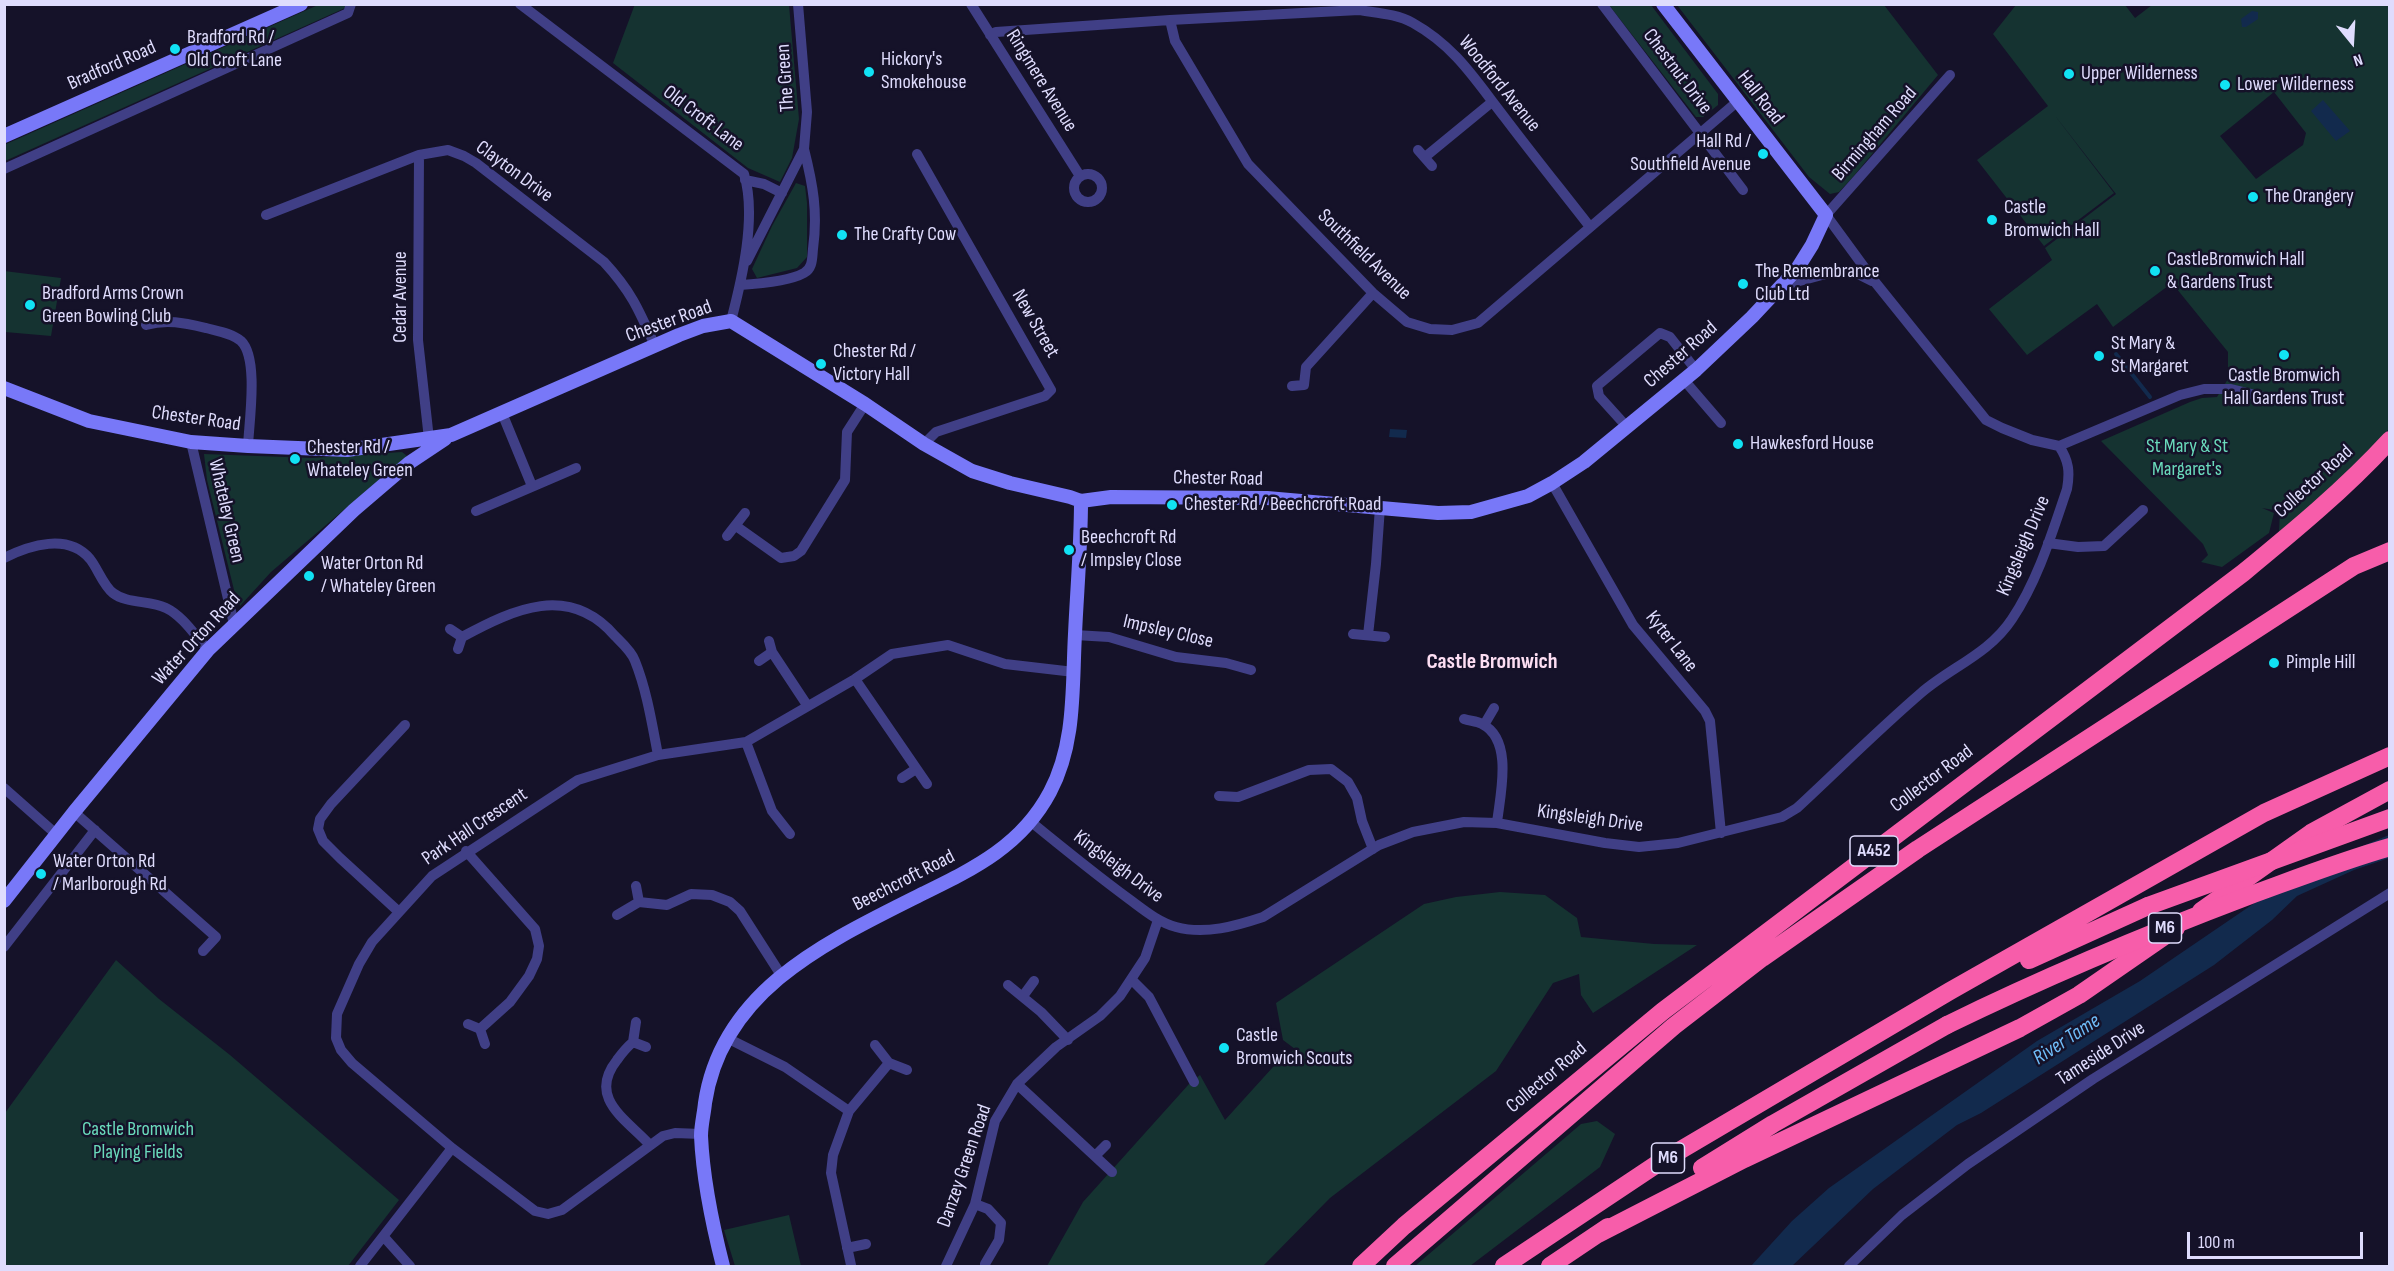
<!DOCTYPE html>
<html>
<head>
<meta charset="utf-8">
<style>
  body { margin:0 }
  #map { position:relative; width:2394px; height:1271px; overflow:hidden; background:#151229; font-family:"Sofia Sans Condensed",sans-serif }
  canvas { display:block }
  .frame { position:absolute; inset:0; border:6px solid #dfdcfd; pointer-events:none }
  .north { position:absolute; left:2322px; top:12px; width:60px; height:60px; -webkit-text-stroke:4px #151229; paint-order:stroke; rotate:162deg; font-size:16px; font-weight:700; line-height:24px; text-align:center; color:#dfdcfd }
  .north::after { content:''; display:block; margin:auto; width:21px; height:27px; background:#dfdcfd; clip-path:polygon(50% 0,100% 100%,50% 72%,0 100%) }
  .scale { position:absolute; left:2187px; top:1232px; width:176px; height:27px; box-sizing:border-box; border:3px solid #dfdcfd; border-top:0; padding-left:8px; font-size:18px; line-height:21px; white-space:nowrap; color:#dfdcfd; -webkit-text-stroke:4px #151229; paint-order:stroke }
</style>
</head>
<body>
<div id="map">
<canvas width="2394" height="1271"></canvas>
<div class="frame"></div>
<div class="north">N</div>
<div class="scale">100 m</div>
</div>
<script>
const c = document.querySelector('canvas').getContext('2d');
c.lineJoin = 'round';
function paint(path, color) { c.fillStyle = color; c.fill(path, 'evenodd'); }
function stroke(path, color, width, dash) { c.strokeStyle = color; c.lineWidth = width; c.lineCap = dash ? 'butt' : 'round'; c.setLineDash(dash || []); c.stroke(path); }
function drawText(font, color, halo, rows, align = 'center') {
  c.font = font + ' "Sofia Sans Condensed",sans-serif'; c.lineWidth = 5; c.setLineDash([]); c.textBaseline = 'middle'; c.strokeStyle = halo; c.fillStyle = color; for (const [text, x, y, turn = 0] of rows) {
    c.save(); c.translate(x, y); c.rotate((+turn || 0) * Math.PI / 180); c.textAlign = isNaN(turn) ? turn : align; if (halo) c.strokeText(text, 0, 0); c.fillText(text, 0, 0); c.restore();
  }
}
const green = new Path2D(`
  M635 4 789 5 799 119 792 158 780 182 748 168 613 63Z
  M318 5H345V8L5 161 4 145Z
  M1609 5H1651L1718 94V105L1703 117H1696Z
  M1677 5H1884L1938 75 1852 178 1839 192 1830 194 1809 177Z
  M2016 5H2125L2135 18 2152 5H2389V429L2334 488 2279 532 2280 511 2262 508 2274 513 2269 533 2222 567 2201 562 2208 555 2203 544 2101 441 2190 402 2202 398 2217 397 2228 379V352L2172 283 2113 327 2097 304 2027 355 1989 309 2052 260 2045 248 2116 194 2053 113 2114 193 2044 246 1977 160 2048 106 1993 34ZM2274 92 2306 133 2303 145 2256 179 2220 136Z
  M796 183 805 186 807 203V257L797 268 757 278 752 269 772 226Z
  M4 271 61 278 51 336 5 332Z
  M402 452 407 456 271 572 240 606 236 598 207 480 204 454 312 458Z
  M1500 892 1545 895 1577 918 1581 937 1654 944 1697 945 1593 1013 1581 995 1579 974 1553 983 1496 1071 1330 1198 1263 1266H1047L1083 1202 1189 1084 1200 1075 1225 1120 1273 1067 1295 1049 1283 1040 1276 1003 1424 904 1456 897Z
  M116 960 159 999 230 1055 399 1200 348 1266H5V1113Z
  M1597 1121 1615 1134 1600 1167 1470 1266H1415L1581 1124Z
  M789 1215 801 1266H735L724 1230Z`);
const water = new Path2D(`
  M2252 11 2258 12V19L2246 27H2242L2241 19Z
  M2323 100 2350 131 2336 141 2311 111Z
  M1390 429 1407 430 1406 438 1389 437Z
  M2389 835V858L2354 870 2297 896 2272 920 2214 965 1981 1113 1957 1125 1873 1189 1792 1266H1751L1792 1221 1829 1188 2037 1041 2140 981 2300 872Z`);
const stream = new Path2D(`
  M2116 354 2150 397`);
const street = new Path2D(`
  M520 4 744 174C757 216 742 279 731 321
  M971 4 1080 176
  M1602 4 1743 190
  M1170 20 1175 41 1248 164 1373 293 1407 322 1430 329 1452 330 1478 323 1738 101
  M990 35 996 32 1170 20 1359 10C1377 13 1397 14 1413 23 1456 47 1476 81 1505 118 1533 155 1562 191 1590 227
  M1950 75 1826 215 1875 282 1986 420 2002 428 2032 440 2059 446 2180 395 2204 389H2231L2276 400
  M1418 150 1432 166
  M917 154 1051 390 1045 396 936 432 924 444
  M419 155 418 340 429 439
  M1425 157 1492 102
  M4 169 348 13 351 4
  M1074 188a14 14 0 1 1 28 0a14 14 0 1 1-28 0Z
  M745 180 764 184 782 193
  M266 215 419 155 448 150 464 156 476 163 604 262C631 291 639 310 655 346
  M747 261 804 149 807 112 798 4
  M740 285C756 284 790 281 804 273 813 268 812 258 813 249 818 212 813 185 804 149
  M1781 286 1837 271 1854 272 1872 281
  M146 325C167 319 184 323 206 328 217 331 232 333 241 341 259 358 249 422 248 446
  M1684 380 1721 423
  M1292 386 1304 385 1306 367 1373 293
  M502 413 532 486
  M1627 427 1599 396 1597 386 1660 333 1670 337 1696 370
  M191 442 234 624
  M1552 483 1633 625 1705 711 1710 721 1721 833
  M476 511 576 468
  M736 526 781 558 794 556 801 551 845 480 847 432 865 404
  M727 536 745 513
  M2048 543 2078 547 2104 546 2143 510
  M4 558C30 545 68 533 90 559 98 569 103 585 113 593 127 604 150 600 166 608 183 616 196 637 208 650
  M450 629 462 637
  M1353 634 1385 637
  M1075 635 1109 637 1176 657 1226 663 1251 670
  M1368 635 1376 564 1380 507
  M769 641 772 652 807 705
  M458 649 462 637C514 609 569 583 615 636 622 643 632 652 635 661 647 691 652 724 658 755
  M759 661 772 652
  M855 679 927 784
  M1464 719C1470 721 1477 721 1482 724 1514 740 1500 795 1497 823
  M1484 725 1494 708
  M746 742 772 811 790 834
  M902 778 916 769
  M4 788 56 834
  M1219 796 1238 797 1309 770 1331 769 1348 782 1357 798 1362 821 1373 849
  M74 812 216 937 203 951
  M1030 821C1063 848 1095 874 1129 899 1144 910 1158 922 1176 927 1205 935 1236 926 1263 917L1379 845 1413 832 1464 822 1497 823 1605 843 1639 847 1678 843 1782 817 1797 808C1838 770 1878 730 1921 693 1951 667 1989 654 2012 619 2038 580 2052 533 2067 489 2070 472 2069 461 2059 446
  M466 851 535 929 539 946 537 959 529 976 510 1002 480 1029
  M636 886 639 902
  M399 912 340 858 323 841 318 829 320 819 331 804 405 725
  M617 915 639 902 667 905 691 894 712 895 730 902 740 911 781 975
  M4 947 95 830
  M1132 980 1149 997 1194 1082
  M1008 985 1041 1012 1068 1040
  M1023 996 1034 981
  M636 1022 633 1042 646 1047
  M468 1024 480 1029 485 1044
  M727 1038 785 1067 849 1111
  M633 1042C627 1047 622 1053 617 1060 587 1098 626 1119 650 1145
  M875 1045 889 1063 907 1070
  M1017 1084 1112 1172
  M701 1134 675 1133 663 1136 562 1210 548 1214 535 1211 452 1148 352 1063 341 1050 336 1038 337 1014 359 964 372 942 432 876 578 780 658 755 746 742 855 679 892 654 948 645 1005 664 1074 672
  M1095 1156 1106 1145
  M975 1204 988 1209 1001 1223 999 1240 985 1264
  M384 1237 410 1266
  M847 1248 866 1244
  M851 1265 831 1173 833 1155 849 1111 889 1063
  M360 1266 452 1148
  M946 1266 975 1204 995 1121 1017 1084 1056 1047 1100 1016 1120 996 1145 958 1158 920
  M1849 1266 1902 1215 1968 1164 2093 1079 2390 893`);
const secondary = new Path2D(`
  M4 136 301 4
  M4 388 89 421 191 442 248 446 347 450 451 435 679 335 703 326 731 321 865 404 924 444 972 471 1010 483 1070 497 1081 501 1111 497 1267 498 1438 513 1471 512 1528 496 1552 483 1584 462 1696 370 1752 317 1797 269 1812 245 1826 215 1663 4
  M4 901 74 812 208 650 354 510 409 463 445 439
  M723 1266C712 1223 703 1181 701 1136 701 1125 704 1114 705 1103 722 988 831 940 924 893 975 868 1022 845 1050 792 1076 743 1072 687 1075 634 1077 590 1081 546 1081 501`);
const highway = new Path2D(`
  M2201 911 2311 833 2390 790
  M2029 960 2148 906
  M1702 1168 1773 1124 1947 1025
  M1598 1234 1744 1159 2020 1028 2079 995 2176 928
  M1361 1266 1404 1226 1663 1011 2243 573C2294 531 2345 489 2390 440
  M1395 1266 1674 1026 1762 958 1918 849 2354 566 2390 551
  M1504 1266 1657 1164 1950 991 2264 813 2390 756
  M1550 1266 1608 1227`);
const highwayBridge = new Path2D(`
  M2148 906 2390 818
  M1947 1025C2045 977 2145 935 2248 896 2295 879 2341 861 2390 847`);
const markers = [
  [175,49,6,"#11e2f4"],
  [869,72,6,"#11e2f4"],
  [2069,74,6,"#11e2f4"],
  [2225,85,6,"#11e2f4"],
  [1763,154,6,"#11e2f4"],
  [2253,197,6,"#11e2f4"],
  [1992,220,6,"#11e2f4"],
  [842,235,6,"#11e2f4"],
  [2155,271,6,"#11e2f4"],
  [1743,284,6,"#11e2f4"],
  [30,305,6,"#11e2f4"],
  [2284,355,6,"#11e2f4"],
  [2099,356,6,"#11e2f4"],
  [821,364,6,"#11e2f4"],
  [1738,444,6,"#11e2f4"],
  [295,459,6,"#11e2f4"],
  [1172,505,6,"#11e2f4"],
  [1069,550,6,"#11e2f4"],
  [309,576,6,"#11e2f4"],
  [2274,663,6,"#11e2f4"],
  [41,874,6,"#11e2f4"],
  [1224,1048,6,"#11e2f4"]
];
const shields = [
  [1874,851,48],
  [2165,928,33],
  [1668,1158,33]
];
const shieldNames = [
  ["A452",1874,851],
  ["M6",2165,928],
  ["M6",1668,1158]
];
const poiNames = [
  ["Bradford Rd /",187,38],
  ["Old Croft Lane",187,61],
  ["Hickory's",881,60],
  ["Smokehouse",881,83],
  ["Upper Wilderness",2081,74],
  ["Lower Wilderness",2237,85],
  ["Hall Rd /",1751,142,"right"],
  ["Southfield Avenue",1751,165,"right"],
  ["The Orangery",2265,197],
  ["Castle",2004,208],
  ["Bromwich Hall",2004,231],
  ["The Crafty Cow",854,235],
  ["CastleBromwich Hall",2167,260],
  ["& Gardens Trust",2167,283],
  ["The Remembrance",1755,272],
  ["Club Ltd",1755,295],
  ["Bradford Arms Crown",42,294],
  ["Green Bowling Club",42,317],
  ["St Mary &",2111,344],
  ["St Margaret",2111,367],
  ["Chester Rd /",833,352],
  ["Victory Hall",833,375],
  ["Castle Bromwich",2284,376,"center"],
  ["Hall Gardens Trust",2284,399,"center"],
  ["Hawkesford House",1750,444],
  ["Chester Rd /",307,448],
  ["Whateley Green",307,471],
  ["Chester Rd / Beechcroft Road",1184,505],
  ["Beechcroft Rd",1081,538],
  ["/ Impsley Close",1081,561],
  ["Water Orton Rd",321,564],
  ["/ Whateley Green",321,587],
  ["Pimple Hill",2286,663],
  ["Water Orton Rd",53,862],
  ["/ Marlborough Rd",53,885],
  ["Castle",1236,1036],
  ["Bromwich Scouts",1236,1059]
];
const streetNames = [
  ["Bradford Road",112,66,-24],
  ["Chestnut Drive",1677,72,53],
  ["The Green",786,78,-94],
  ["Ringmere Avenue",1041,81,58],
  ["Woodford Avenue",1499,84,51],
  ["Hall Road",1760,98,52],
  ["Old Croft Lane",703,119,37],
  ["Birmingham Road",1875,134,-49],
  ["Clayton Drive",514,172,36],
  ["Southfield Avenue",1364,255,44],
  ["Cedar Avenue",401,297,-90],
  ["Chester Road",669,322,-20],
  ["New Street",1035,324,60],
  ["Chester Road",1681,355,-41],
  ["Chester Road",196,419,8],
  ["Chester Road",1218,479,1],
  ["Collector Road",2314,482,-42],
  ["Whateley Green",226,511,77],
  ["Kingsleigh Drive",2024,546,-67],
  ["Impsley Close",1168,632,13],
  ["Water Orton Road",197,639,-47],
  ["Kyter Lane",1671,642,52],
  ["Collector Road",1932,779,-37],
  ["Kingsleigh Drive",1590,819,8],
  ["Park Hall Crescent",475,827,-34],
  ["Kingsleigh Drive",1118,867,37],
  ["Beechcroft Road",904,881,-27],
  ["Tameside Drive",2101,1054,-33],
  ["Collector Road",1547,1078,-40],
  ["Danzey Green Road",965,1166,-71]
];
const parkNames = [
  ["St Mary & St",2187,447],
  ["Margaret's",2187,470],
  ["Castle Bromwich",138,1130],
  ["Playing Fields",138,1153]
];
const waterNames = [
  ["River Tame",2067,1040,-33]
];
const quarterNames = [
  ["Castle Bromwich",1492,662]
];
paint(green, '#153331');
paint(water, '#122a4d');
stroke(stream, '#122a4d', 4);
stroke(street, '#403f86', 10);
stroke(secondary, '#7878f8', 14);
stroke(highway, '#f75daa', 18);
stroke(highwayBridge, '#f75daa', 18);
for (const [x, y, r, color] of markers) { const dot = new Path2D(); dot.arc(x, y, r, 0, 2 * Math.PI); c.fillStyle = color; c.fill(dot); stroke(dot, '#151229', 2); }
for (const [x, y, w] of shields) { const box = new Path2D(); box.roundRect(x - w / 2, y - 15, w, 30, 4.5); c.fillStyle = '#151229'; c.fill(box); stroke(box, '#dfdcfd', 1.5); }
drawText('bold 18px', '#dfdcfd', null, shieldNames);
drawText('20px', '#dfdcfd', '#151229', poiNames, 'left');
drawText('20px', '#dfdcfd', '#151229', streetNames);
drawText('20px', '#6adbbc', '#151229', parkNames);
drawText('italic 21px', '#6fbcf8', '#151229', waterNames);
drawText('bold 22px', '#fddef3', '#151229', quarterNames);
</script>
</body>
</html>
